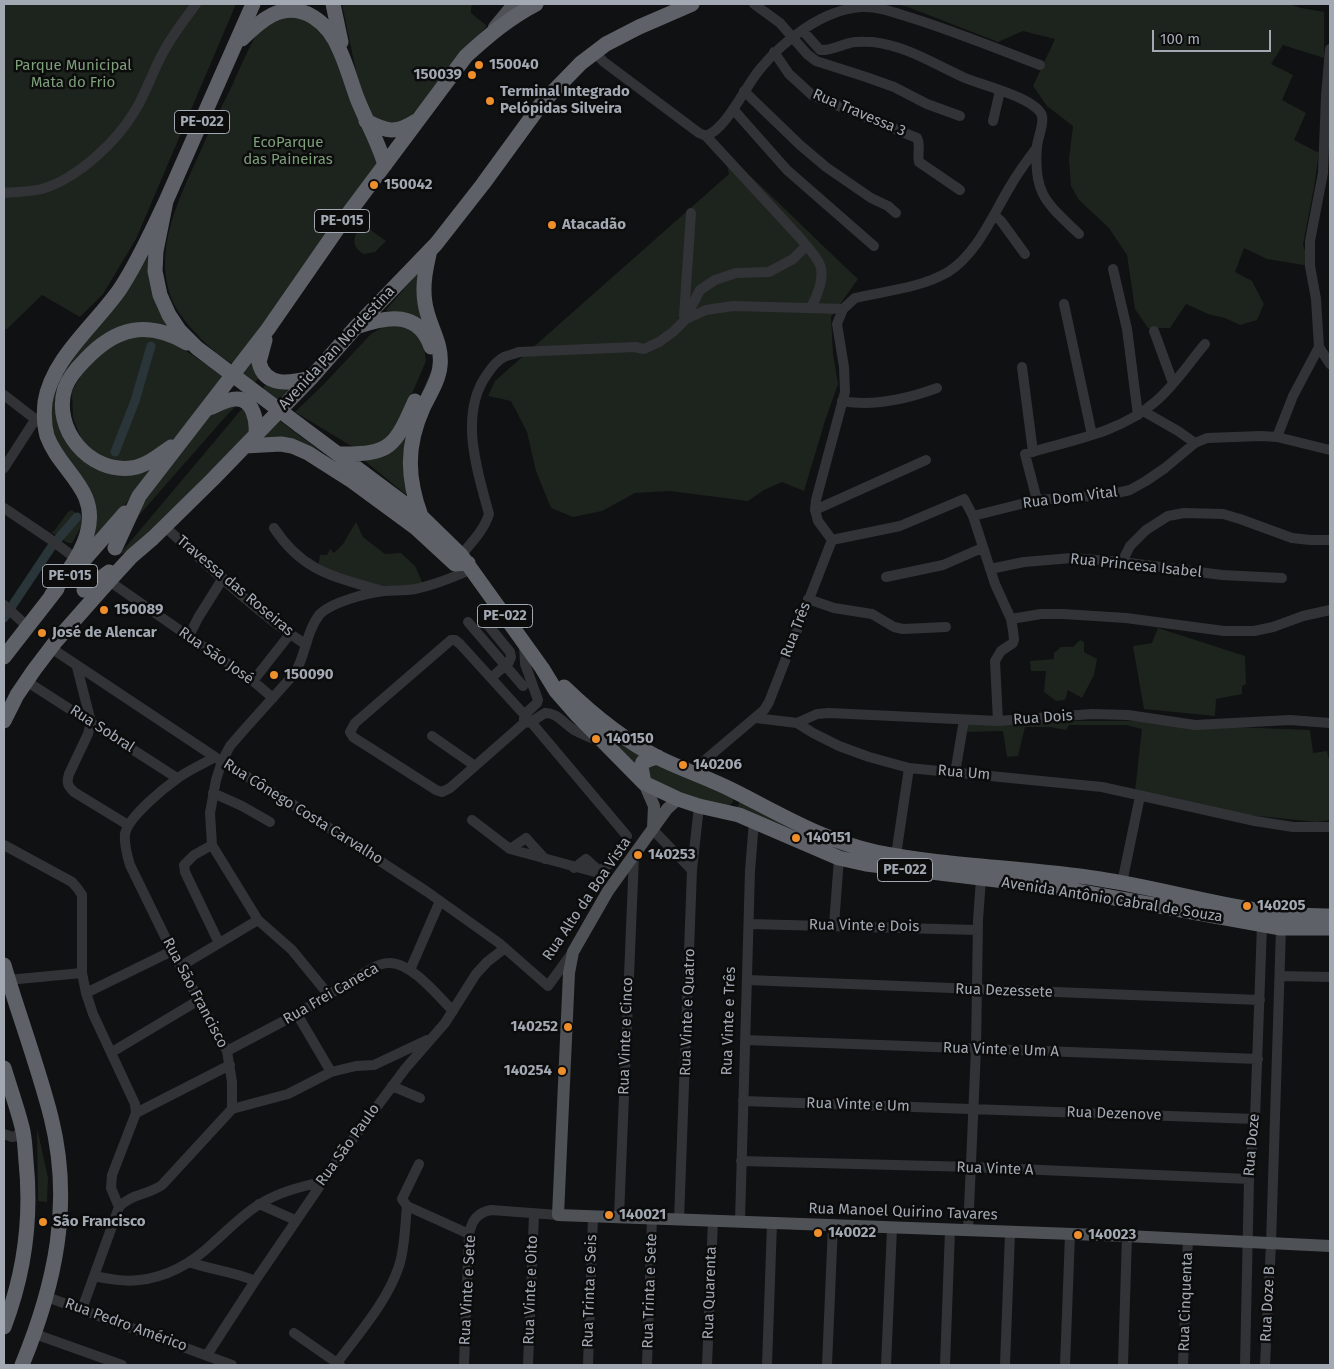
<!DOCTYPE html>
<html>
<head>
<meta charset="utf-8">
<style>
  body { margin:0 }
  #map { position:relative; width:1334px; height:1369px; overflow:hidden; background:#101112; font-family:"Fira Sans",sans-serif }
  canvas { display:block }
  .frame { position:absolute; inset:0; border:5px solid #a2a9b3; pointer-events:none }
  .scale { position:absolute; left:1152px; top:30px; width:119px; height:22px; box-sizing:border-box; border:2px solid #a2a9b3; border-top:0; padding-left:6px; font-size:15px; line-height:18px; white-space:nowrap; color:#a2a9b3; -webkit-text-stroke:4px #0c0c0d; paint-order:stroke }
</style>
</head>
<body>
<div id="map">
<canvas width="1334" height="1369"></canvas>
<div class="frame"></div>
<div class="scale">100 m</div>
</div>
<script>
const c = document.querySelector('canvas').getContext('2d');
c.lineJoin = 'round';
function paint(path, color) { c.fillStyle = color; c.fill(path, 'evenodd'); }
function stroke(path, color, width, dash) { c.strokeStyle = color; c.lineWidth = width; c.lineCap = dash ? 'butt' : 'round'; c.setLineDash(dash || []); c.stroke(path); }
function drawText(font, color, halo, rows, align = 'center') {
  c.font = font + ' "Fira Sans",sans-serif'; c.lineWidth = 5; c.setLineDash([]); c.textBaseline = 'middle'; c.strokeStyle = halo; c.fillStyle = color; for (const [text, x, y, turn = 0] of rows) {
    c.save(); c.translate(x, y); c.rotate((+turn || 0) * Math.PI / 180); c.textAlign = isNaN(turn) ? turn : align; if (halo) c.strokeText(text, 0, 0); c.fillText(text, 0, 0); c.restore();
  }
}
const green = new Path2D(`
  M4 4H194L134 107 118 132 78 167 40 186 4 191Z
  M198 4H236L136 239 103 294 80 317 42 295 7 329H4V196L40 192 119 140 136 118 166 53Z
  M342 4H474L471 7V13L487 26 461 54 421 105 406 121 394 124 373 120 358 81Z
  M895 4H1289L1301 8 1324 12V58L1283 45 1271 64 1293 75 1282 100 1306 113 1294 140 1319 153 1314 187 1303 245 1310 266 1267 259 1244 248 1235 272 1252 281 1264 304 1257 320 1240 325 1225 318 1208 314 1186 304 1170 328H1148L1135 309 1127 255 1109 228 1079 200 1071 186 1069 159 1073 126 1047 106 1033 86 1055 39 1023 31 998 42 908 7Z
  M300 15 325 32 378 164 236 366C218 356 204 343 190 327 184 319 177 311 173 302 150 248 183 192 204 143 212 126 220 109 229 92 239 71 247 50 259 30L270 18Z
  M724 152C770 193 813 237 858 279L831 317 833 354 838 384 825 421 804 491 782 482 764 490 748 501 670 491 635 493 602 511 573 517 551 508 536 471 527 432 511 401 488 396 495 381 729 174Z
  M362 228 369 229 386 241 375 252 364 254C352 248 351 236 362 228Z
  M151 241 180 335 161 329 94 345 59 407 90 463 156 468 83 554 93 525 67 462 46 424 52 386Z
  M424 266 438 366 423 404 410 498 365 461 373 458 407 428 432 368 434 351 406 317 386 310Z
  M400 324 413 329 423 340 426 361 400 422 381 446 353 447 295 412 323 385 371 334 386 325Z
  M144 333 165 337 227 378 165 448 131 462 105 460 83 443 73 418 72 391 83 372 112 343Z
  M259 348 261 375 252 386 240 376Z
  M269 381 302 384 280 406 261 390Z
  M240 402 227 415 126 530 140 498 213 410Z
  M246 404 254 427 135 548 119 555Z
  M276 418 319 450 328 462 252 443Z
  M72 510 82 519 81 527 72 543H68L51 532 54 531 68 512Z
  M356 522 363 537 385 554 401 553 415 566 423 584 382 589 318 568 320 555H327L330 549 334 553 343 544Z
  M1158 628 1245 656 1246 684 1242 686V694L1216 699 1215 716 1144 709 1133 646 1152 643Z
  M1080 640 1084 642V652L1097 659 1094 675 1082 698 1068 690 1065 700 1056 701 1044 692 1046 671H1031L1030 661 1054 659V653L1061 647H1073Z
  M585 711 653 758 639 773Z
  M1068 721H1140L1233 727 1310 730 1313 753 1327 751 1330 764V820L1317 822 1248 815 1135 791 1142 729 1126 725H1069L1066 730 1050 727H1025L1018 756 1007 757 1003 731 966 732 962 723Z
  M658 763 733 795V802L729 806 720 807 649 780 646 765Z
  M741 798 843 848V851L737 808Z
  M37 1128 48 1178 47 1202 38 1201Z`);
const canal = new Path2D(`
  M115 452 135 401 151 346
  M4 618 52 546 77 517`);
const minor = new Path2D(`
  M754 4 780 23 807 54 816 61 866 77 894 87 927 104 960 116
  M803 31 820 50C831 51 840 45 850 43 857 41 865 42 873 42 907 46 934 64 965 78 981 85 1037 98 1042 116 1044 125 1038 137 1037 146 1033 195 1047 203 1079 234
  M1330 49 1326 96 1323 173 1310 241V266L1316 299 1319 347 1330 364
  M594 52 604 62 699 133 706 136C727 128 745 87 760 69 783 41 822 10 861 7 878 6 896 13 912 18 956 32 998 49 1040 65
  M774 52 789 74 812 95 917 138C921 145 917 154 919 162L960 190
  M744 91 800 145 826 167 871 198 888 206 896 213
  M733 109 787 170 874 246
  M993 121 1000 91
  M706 136 801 239C807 247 816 255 820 265 825 277 817 297 811 307
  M4 193C16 192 30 192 42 189 78 178 117 142 136 109 147 91 153 70 164 51 173 34 185 19 196 4
  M994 215 1001 221 1025 254
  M1113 269 1127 329 1138 415
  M1064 304 1092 435
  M684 316 691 213
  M684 321 700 290 715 280 736 273 769 272 793 259 806 246
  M1154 331 1173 383
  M1022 367 1033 452
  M4 395 39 422
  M842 401C874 407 907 399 937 388
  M1143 411 1178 431 1195 443
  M1277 437 1293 396 1319 347
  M4 468 35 420
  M1037 500 1025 454C1070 440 1118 434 1155 402 1175 385 1189 363 1205 344
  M4 508 50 539 79 561
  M815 510 926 460
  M973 516 1037 500 1108 495 1130 490 1146 481 1165 468 1195 443 1207 438 1261 436 1277 437 1330 450
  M165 527C210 567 255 611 305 644
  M274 528C304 573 334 576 382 591
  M832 540 818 521 815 510 816 500 845 392 844 367 837 324 843 309 855 298C885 291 921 288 948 272 978 253 993 214 1011 185 1018 172 1028 160 1037 147
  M832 540 900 526 964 499 973 516 995 584 1011 619 1013 630 1014 640 1013 643 1001 651 995 661 998 721
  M461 555C472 542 484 530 489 514 477 470 458 413 488 373 492 367 498 360 504 357 509 355 514 354 519 352L635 347 644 349 659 342 673 332 686 319 706 310 733 306 843 309
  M1122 562 1130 546 1146 530 1168 516 1184 513 1223 514 1240 519 1292 538 1310 540H1330
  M990 569 1024 562 1072 558 1122 562 1222 575 1282 578
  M886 577 943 565 982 548
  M109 581 253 681 273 698
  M808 599 834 608 872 614 894 627 903 629 946 627
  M4 605 27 626
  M483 619 510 652 511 657 509 662 491 678
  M1011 619 1041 614H1063L1126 618 1224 631H1254L1273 627 1303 616 1330 610
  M468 622 523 686
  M189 636 198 618 223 578
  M524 644 525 664 538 700 537 703 524 715V722
  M51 648 215 757 294 805 426 891 499 943 548 986 572 953
  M77 667 91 722 88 734 69 774C66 783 68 786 74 792L128 825
  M26 681 177 778
  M253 681 290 634
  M756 718 797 723 813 733 839 746 869 757 909 768 1102 787 1255 821 1293 827H1330
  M797 723 817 714 829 713 998 721 1092 714 1128 715 1195 725 1290 720 1330 723
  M432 736 475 766
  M692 771 764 710 769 702 832 540
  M955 773 964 720
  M213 793 242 806 270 822
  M472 820 510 849 595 872C610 868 622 851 627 836L531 722 460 644 455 640H451L355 723 350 732 353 737 436 790 442 792 450 788 524 723 531 722 545 713C557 712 566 726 576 731 583 735 591 738 599 741
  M653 830 692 870
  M4 845 72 882 78 889 82 895V973L86 993 93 1014 135 1104 136 1113 112 1175 111 1188 119 1207
  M212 845 194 855 184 865 185 872 219 943
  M510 849 526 838 545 859
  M896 855 909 768
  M574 868 586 859 599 871
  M1122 883 1140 796
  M749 924 978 930
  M834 925 839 858
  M181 966 258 920
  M410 970 440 901
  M1280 976 1330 977
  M8 980 82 973
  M747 980 1260 1000
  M86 993 172 951
  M328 994 292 950 258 920 212 845 210 813 216 780 222 761 230 746 243 731 295 673C306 655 306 631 320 614 332 602 367 593 384 591 394 590 405 591 415 589 435 585 454 577 472 569
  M297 1014 331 1072
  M745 1040 1258 1059
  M227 1051 297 1014 371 969C376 966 382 963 389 963 411 962 438 996 453 1011
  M112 1052 199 1000
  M392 1086 420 1098
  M743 1101 1255 1119
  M232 1109 288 1094 331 1072 356 1066 374 1065 427 1040
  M136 1113 230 1065
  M4 1134 12 1137 17 1136 22 1127
  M741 1161 972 1167 1249 1179
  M259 1204 295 1220
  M407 1206 469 1234
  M619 1216 634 856
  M679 1220 692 870 699 806
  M740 1221 750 871 754 821
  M968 1231 976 1049 978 920 981 879
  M189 1262C211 1270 234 1271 255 1281
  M94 1276C109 1279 124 1282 139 1280 167 1277 193 1262 213 1243 228 1230 243 1214 260 1204 279 1192 300 1187 321 1182
  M47 1297 232 1365
  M82 1309 119 1207C131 1194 148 1195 162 1185L232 1109V1082L227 1051 172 951 130 865C127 855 124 844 125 834 128 817 164 788 178 778 189 770 203 764 215 757
  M294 1333 340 1365
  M35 1334 122 1365
  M207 1355 255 1281 341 1155 405 1069 445 1023 476 974 487 962 505 948
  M337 1363C359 1333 387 1302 399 1266 405 1247 405 1226 407 1206L402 1199 419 1164
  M464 1365 469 1234C472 1220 477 1213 491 1210L558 1215
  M528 1365 534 1214
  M588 1365 593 1216
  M647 1365 652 1218
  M707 1365 713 1220
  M767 1365 772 1223
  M827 1365 833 1225
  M886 1365 892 1228
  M945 1365 950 1230
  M1005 1365 1010 1233
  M1065 1365 1070 1235
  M1123 1365 1127 1236
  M1183 1365 1188 1239
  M1245 1365 1249 1179 1255 1119 1262 925
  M1265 1365 1271 1244 1281 928`);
const major = new Path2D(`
  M494 27 513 4
  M644 783 654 806 653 828
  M678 799 667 809 608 891 573 952 569 973 558 1215 1127 1236 1330 1246`);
const highway = new Path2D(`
  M333 4 341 42
  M242 39C251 30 260 21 272 15 302 0 329 23 340 51 347 66 351 82 357 98 366 121 378 141 385 165
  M366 121C387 132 396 134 416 121
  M359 326C388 316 419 311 431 347
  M265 340 259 362C265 388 291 383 310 378
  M213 360 197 348 179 330 169 315 160 295 155 271 156 251 166 201 253 4
  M209 408C217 405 227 399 236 399 253 398 257 421 256 433
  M299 425 421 516 461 555 542 668 556 691 577 715 644 783 678 799 699 806 739 815 839 858 866 864 1054 887 1281 928H1330
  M245 446 281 444 292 446 308 453 352 481 416 528 455 564 468 563
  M171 447C160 455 146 466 131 468 89 473 52 429 65 388 69 377 77 368 85 360 116 327 147 320 187 343
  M340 454C391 455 395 446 415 401
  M421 516C407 478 406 446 423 408 429 395 439 380 440 366 443 343 428 325 425 303 422 285 426 267 430 250
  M115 548 139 496 268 329 345 218 466 56C488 36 509 18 536 4
  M76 569 125 513
  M84 590 109 572
  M51 596C63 577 81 556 87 534 100 489 60 472 47 436 44 425 44 412 45 402 52 358 96 324 120 289 138 262 152 230 166 201
  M4 657 57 589
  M564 687C592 714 623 740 659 758 683 770 709 778 734 791 780 814 824 841 876 852 950 867 1026 867 1100 879 1177 891 1252 917 1330 916
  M4 721 17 695 34 670 56 641 109 581 132 556 153 538 212 480 311 378 355 328 436 244 483 184 542 103 581 63 606 44 639 27 692 4
  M644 783 641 767 643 762 650 759 658 757
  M4 965C19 1016 38 1066 51 1117 73 1204 55 1285 22 1365
  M4 1068C10 1088 17 1107 22 1127 25 1138 25 1150 26 1161 32 1219 25 1272 4 1327`);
const highwayBridge = new Path2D(`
  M213 360 299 425`);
const markers = [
  [479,65,5,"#ef8f2b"],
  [472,75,5,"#ef8f2b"],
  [490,101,5,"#ef8f2b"],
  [374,185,5,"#ef8f2b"],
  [552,225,5,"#ef8f2b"],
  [104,610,5,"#ef8f2b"],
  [42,633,5,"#ef8f2b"],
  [274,675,5,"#ef8f2b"],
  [596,739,5,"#ef8f2b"],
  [683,765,5,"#ef8f2b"],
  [796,838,5,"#ef8f2b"],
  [638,855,5,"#ef8f2b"],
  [1247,906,5,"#ef8f2b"],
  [568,1027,5,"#ef8f2b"],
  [562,1071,5,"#ef8f2b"],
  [609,1215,5,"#ef8f2b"],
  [43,1222,5,"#ef8f2b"],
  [818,1233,5,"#ef8f2b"],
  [1078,1235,5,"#ef8f2b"]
];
const shields = [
  [202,122,55],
  [342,221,55],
  [70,576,55],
  [505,616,55],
  [905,870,55]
];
const shieldNames = [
  ["PE-022",202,122],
  ["PE-015",342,221],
  ["PE-015",70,576],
  ["PE-022",505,616],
  ["PE-022",905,870]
];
const poiNames = [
  ["150040",489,65],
  ["150039",462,75,"right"],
  ["Terminal Integrado",500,92],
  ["Pelópidas Silveira",500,109],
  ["150042",384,185],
  ["Atacadão",562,225],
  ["150089",114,610],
  ["José de Alencar",52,633],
  ["150090",284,675],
  ["140150",606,739],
  ["140206",693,765],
  ["140151",806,838],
  ["140253",648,855],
  ["140205",1257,906],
  ["140252",558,1027,"right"],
  ["140254",552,1071,"right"],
  ["140021",619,1215],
  ["São Francisco",53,1222],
  ["140022",828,1233],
  ["140023",1088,1235]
];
const parkNames = [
  ["Parque Municipal",73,66],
  ["Mata do Frio",73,83],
  ["EcoParque",288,143],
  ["das Paineiras",288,160]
];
const streetNames = [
  ["Rua Travessa 3",859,113,23],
  ["Avenida Pan Nordestina",337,348,-47],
  ["Rua Dom Vital",1070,498,-7],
  ["Rua Princesa Isabel",1136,566,6],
  ["Travessa das Roseiras",235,586,40],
  ["Rua Três",796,630,-69],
  ["Rua São José",216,656,35],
  ["Rua Dois",1043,718,-4],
  ["Rua Sobral",102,729,33],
  ["Rua Um",964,773,5],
  ["Rua Cônego Costa Carvalho",303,812,32],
  ["Rua Alto da Boa Vista",587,899,-56],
  ["Avenida Antônio Cabral de Souza",1112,900,9],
  ["Rua Vinte e Dois",864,926,1],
  ["Rua Dezessete",1004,991,2],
  ["Rua São Francisco",195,993,62],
  ["Rua Frei Caneca",331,994,-30],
  ["Rua Vinte e Quatro",688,1012,-88],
  ["Rua Vinte e Três",729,1021,-88],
  ["Rua Vinte e Cinco",626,1036,-88],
  ["Rua Vinte e Um A",1001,1050,2],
  ["Rua Vinte e Um",858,1105,2],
  ["Rua Dezenove",1114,1114,2],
  ["Rua São Paulo",348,1145,-54],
  ["Rua Doze",1252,1145,-85],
  ["Rua Vinte A",995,1169,2],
  ["Rua Manoel Quirino Tavares",903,1212,2],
  ["Rua Vinte e Sete",468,1290,-87],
  ["Rua Vinte e Oito",531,1290,-88],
  ["Rua Trinta e Seis",590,1291,-88],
  ["Rua Trinta e Sete",650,1291,-88],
  ["Rua Quarenta",710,1293,-88],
  ["Rua Cinquenta",1186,1302,-88],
  ["Rua Doze B",1268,1304,-87],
  ["Rua Pedro Américo",126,1325,20]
];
paint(green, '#1d241d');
stroke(canal, '#2a353a', 9);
stroke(minor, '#323337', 10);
stroke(major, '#4e5156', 12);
stroke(highway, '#5e6268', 15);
stroke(highwayBridge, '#5e6268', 15);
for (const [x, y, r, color] of markers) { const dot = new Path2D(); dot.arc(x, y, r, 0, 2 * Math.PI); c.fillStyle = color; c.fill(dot); stroke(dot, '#0c0c0d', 2); }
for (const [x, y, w] of shields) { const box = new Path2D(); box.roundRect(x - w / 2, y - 11.5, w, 23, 4); c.fillStyle = '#0c0c0d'; c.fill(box); stroke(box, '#a2a9b3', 1); }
drawText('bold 14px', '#a2a9b3', null, shieldNames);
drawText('bold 15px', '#a2a9b3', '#0c0c0d', poiNames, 'left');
drawText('15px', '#7c9e79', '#0c0c0d', parkNames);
drawText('15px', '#a2a9b3', '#0c0c0d', streetNames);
</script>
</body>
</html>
